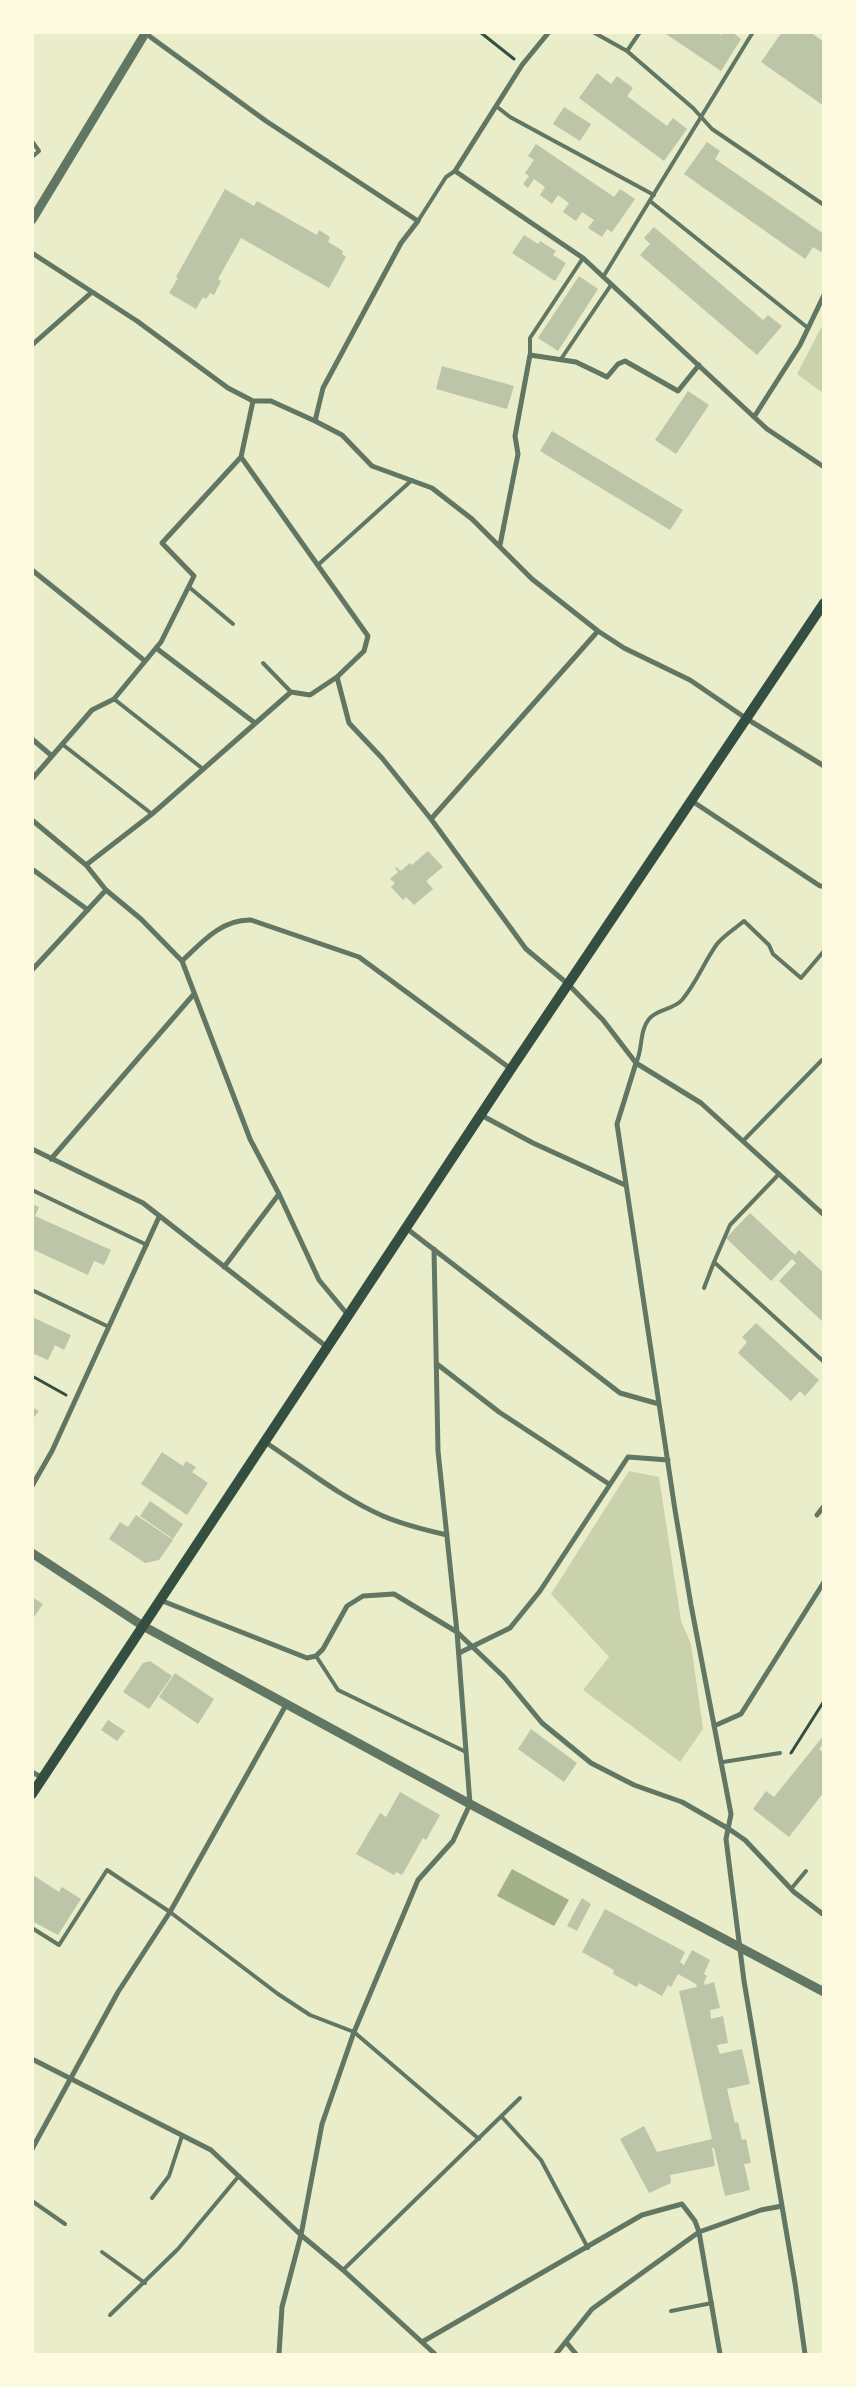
<!DOCTYPE html>
<html>
<head>
<meta charset="utf-8">
<style>
  body { margin:0 }
  #map { position:relative; width:856px; height:2387px; overflow:hidden; background:#e9edc9; font-family:"IBM Plex Sans",sans-serif }
  canvas { display:block }
  .frame { position:absolute; inset:0; border:34px solid #fefae0; pointer-events:none }
</style>
</head>
<body>
<div id="map">
<canvas width="856" height="2387"></canvas>
<div class="frame"></div>
</div>
<script>
const c = document.querySelector('canvas').getContext('2d');
c.lineJoin = 'round';
function paint(path, color) { c.fillStyle = color; c.fill(path, 'evenodd'); }
function stroke(path, color, width, dash) { c.strokeStyle = color; c.lineWidth = width; c.lineCap = dash ? 'butt' : 'round'; c.setLineDash(dash || []); c.stroke(path); }
const green = new Path2D(`
  M823 324V393L797 374Z
  M629 1471 659 1477 681 1621 691 1644 703 1729 680 1762 583 1690 609 1657 551 1594Z`);
const water = new Path2D(`
  M512 1869 569 1900 554 1926 497 1896Z`);
const building = new Path2D(`
  M663 32H717L721 35 723 32H732L741 39 721 71Z
  M782 32H810L824 42V106L761 62Z
  M597 73 611 84 617 76 633 88 627 96 667 126 673 118 687 129 664 161 579 98Z
  M564 107 591 124 580 141 553 124Z
  M707 142 720 151 715 159 824 234V248L821 252 813 247 805 259 684 174Z
  M536 144 614 197 620 189 635 199 612 232 607 229 602 237 588 228 594 220 582 212 576 221 563 212 569 203 558 195 552 204 540 195 545 187 534 179 528 188 523 184 529 176 525 173 534 160 528 156Z
  M225 189 254 206 257 201 317 235 319 230 330 237 328 242 343 251 342 254 346 257 329 288 241 238 218 279 221 281 214 295 210 293 206 299 203 297 196 309 169 293 178 278 176 277Z
  M654 227 763 320 768 315 782 326 757 355 640 255 650 244 644 238Z
  M524 235 538 244 540 241 556 251 553 255 566 263 555 281 512 253Z
  M579 276 598 289 558 351 538 338Z
  M442 366 514 386 507 409 436 389Z
  M688 391 709 405 676 454 655 440Z
  M552 431 683 510 670 530 540 451Z
  M428 851 443 867 426 881 433 889 414 905 406 897 403 900 391 887 395 883 390 879 398 872 395 868 396 867 401 871 410 863 412 865Z
  M32 1204 39 1207 35 1216 111 1250 104 1265 94 1261 88 1275 32 1249Z
  M750 1213 795 1255 799 1250 824 1273V1323L779 1281 796 1263 792 1259 771 1281 726 1238Z
  M32 1317 71 1335 64 1350 55 1345 48 1360 32 1353Z
  M756 1323 819 1380 805 1396 800 1391 791 1401 738 1353 747 1342 742 1337Z
  M32 1407 39 1411 32 1420Z
  M162 1452 183 1466 186 1461 196 1467 192 1472 208 1483 187 1515 141 1484Z
  M150 1501 183 1524 173 1539 140 1516Z
  M136 1515 173 1540 159 1560 145 1563 109 1539 120 1522 128 1527Z
  M32 1597 43 1604 32 1620Z
  M150 1661 172 1676 149 1709 123 1692 143 1663Z
  M175 1673 214 1699 198 1724 159 1697Z
  M108 1720 125 1731 117 1741 101 1730Z
  M531 1729 577 1763 564 1782 518 1749Z
  M824 1735V1743L819 1749 824 1753V1792L789 1837 753 1809 766 1791 774 1797Z
  M400 1792 440 1815 426 1840 423 1838 402 1875 396 1872 394 1875 356 1854 380 1813 386 1817Z
  M33 1875 59 1892 62 1887 81 1899 58 1935 32 1921Z
  M582 1898 591 1904 577 1931 567 1926Z
  M605 1909 685 1952 680 1962 684 1965 692 1950 710 1960 704 1974 707 1976 704 1982 705 1985 714 1982 720 2008 710 2010 711 2019 723 2016 728 2043 717 2045 720 2054 742 2049 750 2084 727 2089 735 2123 738 2122 742 2140 746 2139 751 2163 744 2164 750 2190 725 2196 714 2148H712L715 2166 670 2175 671 2183 649 2193 620 2139 644 2126 657 2152 712 2139 679 1991 697 1987 696 1984 678 1974 671 1987 668 1985 662 1996 639 1983 637 1987 613 1974 614 1970 582 1952Z`);
const path = new Path2D(`
  M480 32 514 59
  M32 1376 66 1395
  M791 1753 824 1701`);
const service = new Path2D(`
  M593 32 627 51 693 108 712 129 824 205
  M627 51 640 32
  M496 106 510 117 654 195
  M32 141 39 151 32 157
  M650 201 808 328
  M418 221 446 177 455 171
  M603 277 753 32
  M530 355V338L583 258
  M561 359 611 285
  M319 564 412 480
  M189 587 233 624
  M263 663 291 692
  M114 699 203 769
  M62 744 152 814
  M636 1063C643 1050 639 1031 649 1019 657 1009 673 1010 682 1000 697 982 704 962 717 944 724 935 736 928 744 921L769 945 773 954 801 978 824 951
  M743 1141 822 1060
  M779 1174 730 1225 714 1262 824 1362
  M32 1190 147 1245
  M704 1288 714 1262
  M32 1290 109 1327
  M316 1656 338 1690 466 1752
  M723 1762 780 1753
  M791 1889 806 1871
  M32 1928 59 1945 107 1870 170 1912 278 1994 310 2015 354 2032 479 2139
  M502 2117 541 2160 588 2248
  M152 2198 169 2176 182 2136
  M32 2201 65 2224
  M102 2252 145 2283
  M343 2270 520 2098
  M671 2311 712 2303
  M110 2315 178 2249 238 2177`);
const minor = new Path2D(`
  M549 32 522 65 455 171 583 258 767 429 824 467
  M145 33 266 121 418 221 401 243 323 388 315 421
  M32 253 137 321 228 388 253 401H271L315 421 342 435 372 466 432 488 472 519 532 579 598 631 624 648 690 680 747 719 824 766
  M32 345 92 292
  M754 417 800 345 824 295
  M500 545 518 454 515 436 530 355 576 362 607 377 618 364 625 361 678 391 699 365
  M32 570 145 661
  M156 648 255 723
  M337 677 349 723 382 758 431 819 526 949 568 984 603 1020 636 1063 701 1103 824 1215
  M32 739 52 756
  M32 779 92 710 114 699 161 642 194 576 162 543 241 457 253 401
  M692 801 820 886H824
  M431 819 598 631
  M32 820 86 865 106 890 141 919 182 961 250 1139 279 1194 319 1280 348 1315
  M86 865 152 814 291 692 310 695 337 677 364 651 368 636 241 457
  M32 869 88 910
  M182 961C202 942 222 919 251 920L359 957 511 1069
  M32 970 106 890
  M636 1063 617 1124 675 1510 691 1605 731 1814 726 1839 744 1981 795 2283 805 2354
  M481 1115 533 1143 625 1185
  M32 1149 143 1203 327 1347
  M51 1159 194 994
  M406 1228 620 1393 659 1404
  M224 1267 279 1194
  M437 1364 499 1412 609 1484
  M265 1442C303 1467 342 1498 383 1516 404 1525 425 1530 447 1535
  M32 1486 52 1451 159 1217
  M817 1515 824 1506
  M160 1600 307 1658 316 1656 323 1649 347 1606 363 1596 394 1594 457 1632 504 1677 542 1723 591 1763 634 1785 682 1802 729 1829 745 1840 794 1892 824 1915
  M459 1653 510 1628 540 1591 628 1457 668 1460
  M714 1726 741 1714 824 1582
  M32 1772 43 1778
  M32 2059 211 2150 301 2235 343 2270 435 2354
  M32 2149 118 1992 170 1912 286 1705
  M422 2342 642 2215 682 2204 695 2221 699 2232 720 2354
  M566 2342 576 2354
  M279 2354 282 2307 301 2235 322 2124 354 2032 418 1880 453 1841 470 1804 457 1632 438 1451 434 1249
  M556 2354 592 2309 699 2232 761 2210 782 2206`);
const tertiary = new Path2D(`
  M32 220 146 32
  M32 1553 143 1626 470 1804 824 1992`);
const secondary = new Path2D(`
  M32 1794 511 1069 824 603`);
paint(green, '#cad2ad');
paint(water, '#a3b18a');
paint(building, '#bcc5a7');
stroke(path, '#344e41', 3);
stroke(service, '#617663', 4);
stroke(minor, '#617663', 5);
stroke(tertiary, '#617663', 9);
stroke(secondary, '#344e41', 10);
</script>
</body>
</html>
